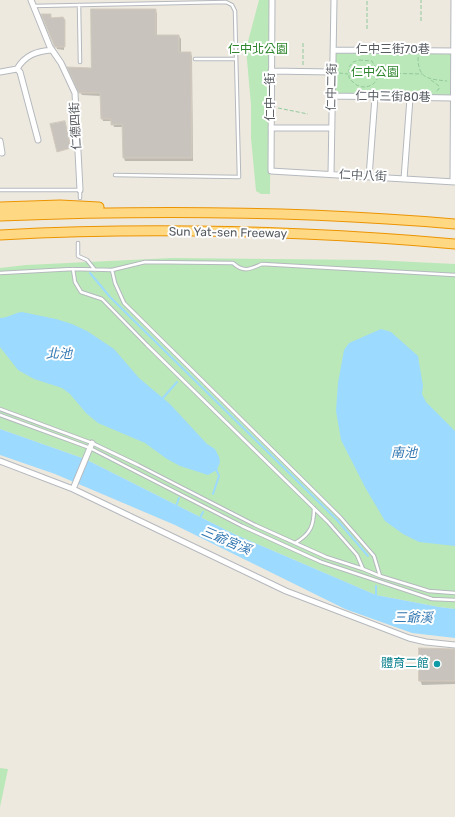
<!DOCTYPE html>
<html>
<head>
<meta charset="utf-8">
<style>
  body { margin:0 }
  canvas { display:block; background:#ede9df }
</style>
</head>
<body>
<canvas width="455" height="817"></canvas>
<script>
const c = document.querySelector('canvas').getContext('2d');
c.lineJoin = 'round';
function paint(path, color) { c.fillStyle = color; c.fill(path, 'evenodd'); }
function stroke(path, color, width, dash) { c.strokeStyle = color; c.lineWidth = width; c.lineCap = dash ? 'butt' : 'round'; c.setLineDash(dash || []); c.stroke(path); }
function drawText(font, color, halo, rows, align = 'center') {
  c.font = font + ' Rubik,"Noto Sans TC",sans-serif'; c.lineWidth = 4; c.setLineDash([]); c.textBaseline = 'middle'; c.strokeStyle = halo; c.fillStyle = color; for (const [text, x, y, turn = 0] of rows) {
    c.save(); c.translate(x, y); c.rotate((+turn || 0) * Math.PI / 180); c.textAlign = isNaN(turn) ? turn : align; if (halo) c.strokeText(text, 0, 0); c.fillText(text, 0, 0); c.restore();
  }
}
const green = new Path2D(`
  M259 0H272L270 194H261L256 191 251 138V105L246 49Z
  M333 50 454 51 453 98 332 96Z
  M172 258 373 260 455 264V609L439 607 376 595 234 534 85 459 0 429V268L26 265Z
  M0 768 8 769 0 807Z`);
const water = new Path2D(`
  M22 312 56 319 72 324 87 331 114 349 139 378 170 404 207 444 215 449 219 457 220 462 217 470 208 475 180 466 167 459 145 443 98 423 86 413 70 394 62 388 34 379 18 370 0 347V318C8 318 14 313 22 312Z
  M381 329 391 332 418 356 423 386 422 394 426 402 455 431V546L419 542 403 534 385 521 366 489 341 440 336 411 338 383 344 350 349 343Z
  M0 429 85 459 234 534 376 595 439 607 455 609V638L412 633 345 609 175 525 55 474 0 455Z`);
const shadow = new Path2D(`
  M155 10 157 13V36H179L181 39V53H190L192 56 193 161H125L124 158 123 127H114L112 121H103L102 118 101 96 82 95 80 92 92 69Z
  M50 15 52 18 64 21V50L57 49 56 46Z
  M455 649V684L422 685 420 680Z`);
const stream = new Path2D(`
  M90 273 110 297 337 520 368 556
  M162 399 177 382
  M213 494 219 476 216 469
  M176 506 179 498
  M200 518 203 512
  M376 586V597`);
const building = new Path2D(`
  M91 9H156V35H179V52H191L192 158H123L122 124 111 125V119H101L100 93H79L67 67 91 68Z
  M41 14H51V18L63 17 65 20V47H55Z
  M65 121 71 148 57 152 50 124Z
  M419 648 455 649V681H419Z`);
const path = new Path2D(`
  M421 21V0
  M367 29V0
  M303 43V65
  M418 57C418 79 428 79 447 81
  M359 60 372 61C373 64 376 67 377 69 382 81 369 90 359 86 355 85 352 81 349 78V67L353 62Z
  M339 73 348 74
  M379 73 422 74
  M431 80 439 86V89L435 92
  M278 108 308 114`);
const lane = new Path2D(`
  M79 5 80 62
  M33 6 226 2 232 5 235 11 239 177 115 175
  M195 59H236
  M0 190H80V198
  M78 243V256L87 260 95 270
  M73 269 75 282 81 292 102 299 147 345 328 522 357 555 363 569 380 576 429 591 455 593
  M112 270 115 283 124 303 340 517 374 556 380 576
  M0 273 73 269 112 270 145 262 233 263C244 273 250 269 262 264L455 275
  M0 409 92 443 138 465 255 525 326 557 363 569
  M0 415 90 448 242 526 321 562 432 599 455 600
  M295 543C311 534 314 525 314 508`);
const street = new Path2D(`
  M31 0 50 47 61 63 75 93 80 190
  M272 0 271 171 455 182
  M333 50 454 51
  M17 69 20 72 38 140
  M271 71 332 72
  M0 72 17 69C25 55 37 51 52 50
  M332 96 453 98
  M271 128H332
  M0 141 2 153
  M331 174 334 0
  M369 177 375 97
  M404 179 410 98
  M453 182 454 0
  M0 461 73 489 286 591 409 638 426 642 455 645
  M73 489 92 443`);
const highway = new Path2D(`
  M0 207 60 205 99 207
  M0 216C152 210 304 211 455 224
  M0 235C151 227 304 231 455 244`);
const markers = [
  [437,664,4,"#0f9aa8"]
];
const parkNames = [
  ["仁中北公園",258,50],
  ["仁中公園",375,73]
];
const streetNames = [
  ["仁中三街70巷",393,50],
  ["仁中二街",332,87,-89],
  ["仁中一街",271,97,-90],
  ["仁中三街80巷",393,97,1],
  ["仁德四街",76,126,-93],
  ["仁中八街",363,176,3],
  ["Sun Yat-sen Freeway",228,233,1]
];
const cultureNames = [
  ["體育二館",429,664]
];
const waterNames = [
  ["北池",59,354],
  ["南池",404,453],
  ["三爺宮溪",226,541,23],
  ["三爺溪",413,618]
];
paint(green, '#bbe8b8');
paint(water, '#9ddaff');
paint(shadow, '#0003');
stroke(stream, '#9ddaff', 2);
paint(building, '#c8c3bc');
stroke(building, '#d2cabd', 1);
stroke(lane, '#b5b9be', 4.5);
stroke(street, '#b5b9be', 7);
stroke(highway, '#ec9400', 11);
stroke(path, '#91c99d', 1, [4, 2]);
stroke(lane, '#fff', 2.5);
stroke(street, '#fff', 5);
stroke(highway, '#ffd884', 9);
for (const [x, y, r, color] of markers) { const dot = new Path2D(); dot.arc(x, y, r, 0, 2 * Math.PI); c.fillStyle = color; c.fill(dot); stroke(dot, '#fff', 1.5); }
drawText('12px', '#2e852d', '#fff', parkNames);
drawText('12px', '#585d62', '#fff', streetNames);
drawText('12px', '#0d838f', '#fff', cultureNames, 'right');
drawText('italic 13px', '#3076b1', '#fff', waterNames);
</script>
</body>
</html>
